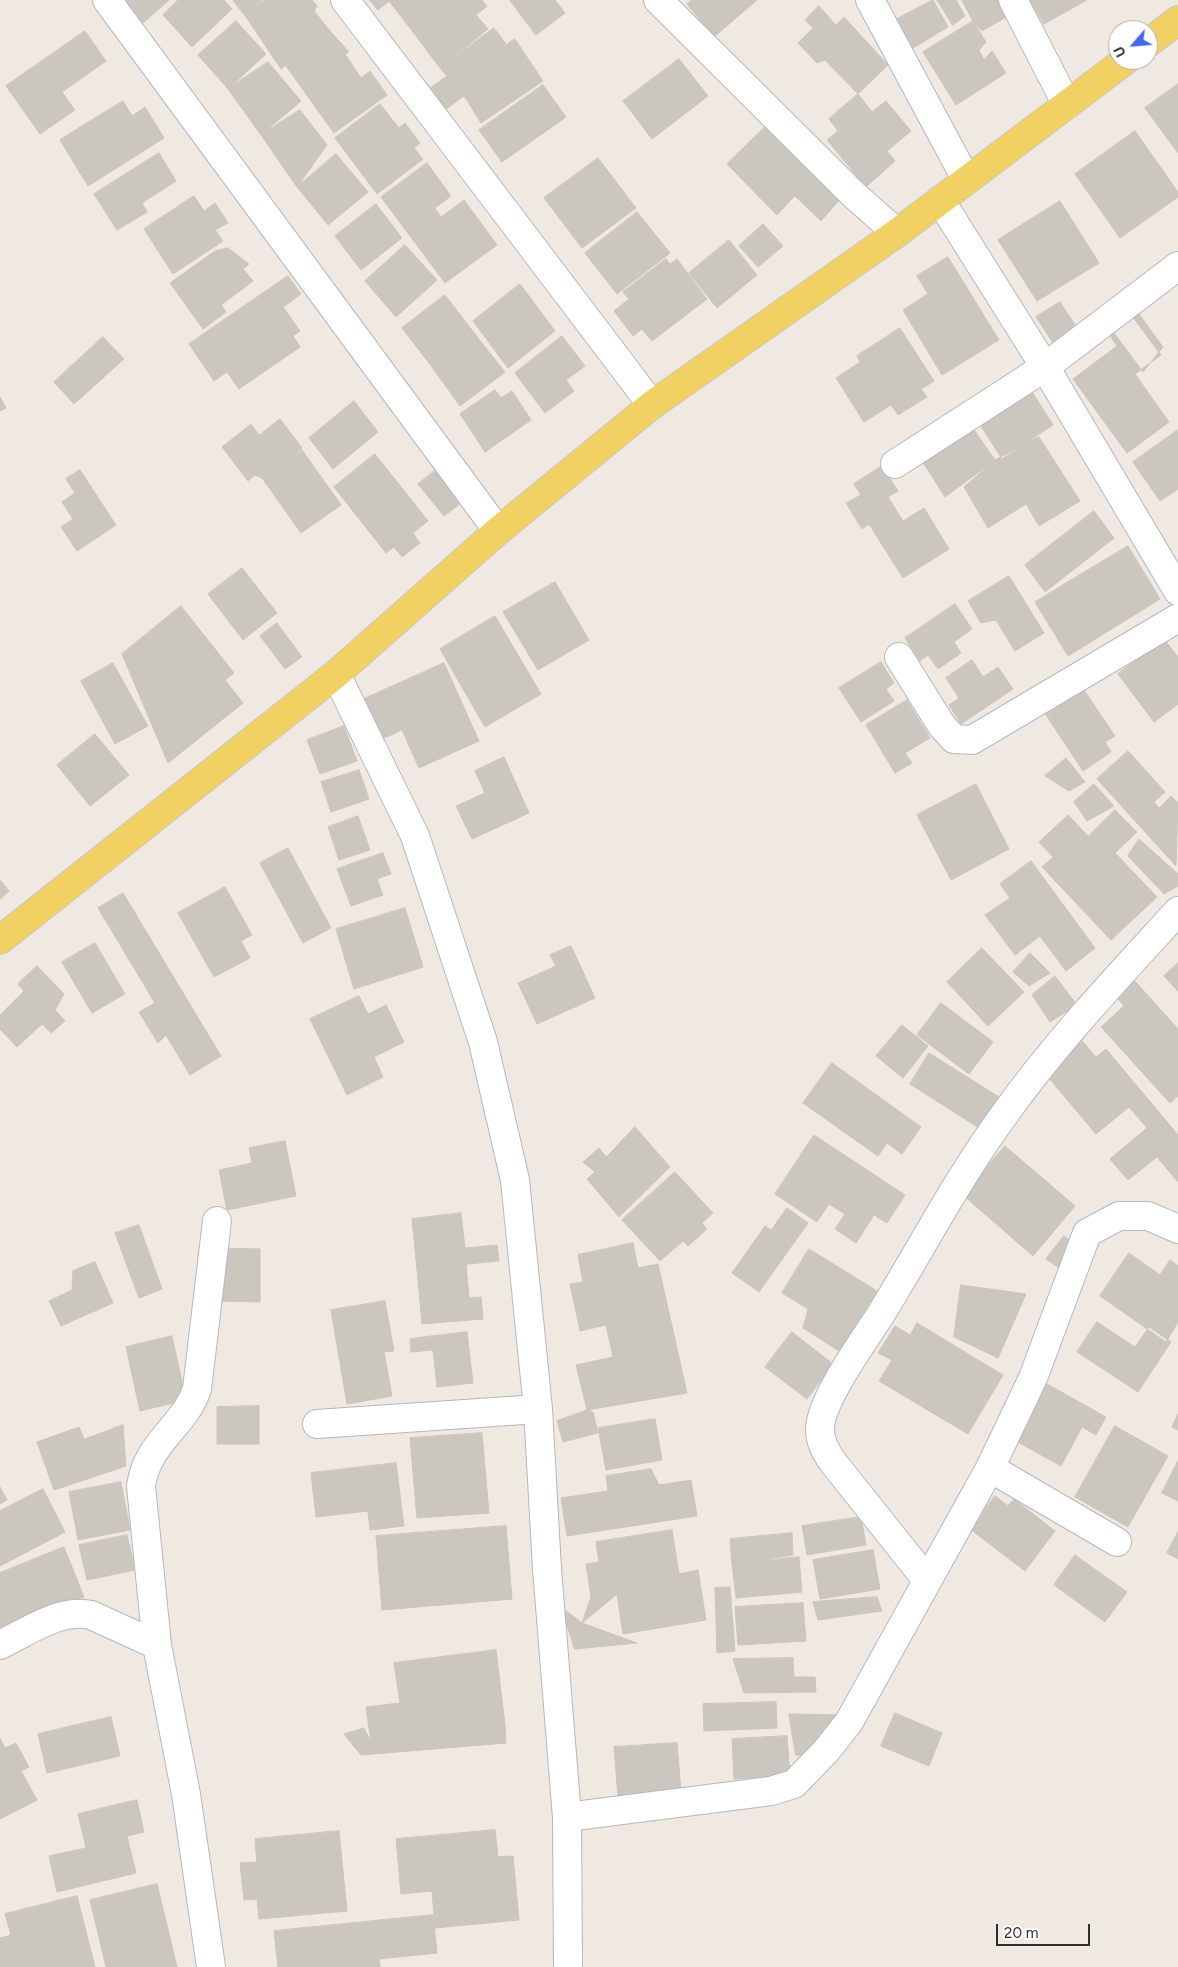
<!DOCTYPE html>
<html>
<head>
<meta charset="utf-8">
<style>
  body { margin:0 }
  #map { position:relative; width:1178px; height:1967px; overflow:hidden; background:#efe9e1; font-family:Figtree,sans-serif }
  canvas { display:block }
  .north { position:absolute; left:1108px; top:20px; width:50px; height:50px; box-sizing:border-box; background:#fff; border:1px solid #ababab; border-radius:50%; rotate:243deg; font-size:14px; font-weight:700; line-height:20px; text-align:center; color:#2e2e2e }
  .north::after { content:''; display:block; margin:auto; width:18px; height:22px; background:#4264fb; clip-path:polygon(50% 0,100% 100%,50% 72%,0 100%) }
  .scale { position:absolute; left:996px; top:1924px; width:94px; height:22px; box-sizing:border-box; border:2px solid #2e2e2e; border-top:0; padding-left:6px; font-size:15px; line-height:18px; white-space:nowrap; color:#2e2e2e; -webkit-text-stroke:4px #fff; paint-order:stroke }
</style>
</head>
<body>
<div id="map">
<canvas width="1178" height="1967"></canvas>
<div class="north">U</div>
<div class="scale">20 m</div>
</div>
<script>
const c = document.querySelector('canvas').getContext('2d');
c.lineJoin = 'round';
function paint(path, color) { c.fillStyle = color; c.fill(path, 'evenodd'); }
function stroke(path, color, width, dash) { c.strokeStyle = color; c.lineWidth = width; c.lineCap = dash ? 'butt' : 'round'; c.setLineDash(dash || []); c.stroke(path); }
const building = new Path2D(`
  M123 0H169L143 23Z
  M178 0H224L232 9 192 47 163 15Z
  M233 0H262L244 14Z
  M265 0H312L317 6 314 11 330 31 281 69 244 14Z
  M370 0H437L407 24 389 1 378 10Z
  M439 0H482L487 6 476 15 488 29 440 68 407 24Z
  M510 0H555L565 13 536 35Z
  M692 0H757L714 37 687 4Z
  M933 0 948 27 910 50 897 19Z
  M937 0H956L965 16 953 25Z
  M962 0H998L1008 16 982 31 973 21Z
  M1030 0H1087L1044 24Z
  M819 6 836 25 844 17 888 65 858 94 825 60 817 63 798 43 813 28 805 20Z
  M236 21 266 54 228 89 198 55Z
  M973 21 986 42 979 50 984 60 992 51 1006 73 956 105 923 52Z
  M494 28 506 44 455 81 465 95 446 109 430 88 447 76 440 68Z
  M85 31 106 61 62 92 75 110 40 134 6 86Z
  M330 31 349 52 345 54 361 78 370 71 387 95 334 133 286 66Z
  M515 39 543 81 481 123 455 81Z
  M679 59 708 96 652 139 623 101Z
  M268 62 301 101 261 135 228 89Z
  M1178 84V153L1145 108Z
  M543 85 566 117 502 162 479 130Z
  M858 94 872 112 886 101 911 131 887 151 895 161 866 187 827 140 838 131 829 119Z
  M123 101 132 116 145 107 164 138 88 186 60 140Z
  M380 104 399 128 405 123 420 143 414 148 423 159 377 194 335 138Z
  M300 110 327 145 297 187 261 135Z
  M765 127 815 174 777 215 727 164Z
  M1135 131 1178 192V197L1120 238 1075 174Z
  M159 153 176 181 142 203 147 212 117 230 94 194Z
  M336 154 368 192 328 225 297 187Z
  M598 158 636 208 582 248 544 198Z
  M427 163 451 196 435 208 441 217 464 200 497 245 445 283 381 197Z
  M815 174 841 198 821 221 795 196Z
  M194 196 204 211 215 203 228 223 215 230 223 241 173 274 144 229Z
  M1060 201 1099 263 1037 301 998 240Z
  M376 204 402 238 361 270 335 236Z
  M637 212 670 253 617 294 585 253Z
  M763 224 783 246 758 267 739 246Z
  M729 240 757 275 717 308 689 273Z
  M405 245 437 280 396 317 365 281Z
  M228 248 249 264 243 269 253 281 221 305 226 312 203 329 170 283 215 251Z
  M948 257 999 340 942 375 903 310 928 294 917 276Z
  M666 259 670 264 677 259 707 299 652 341 642 329 633 336 614 311 629 299 623 292Z
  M288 276 301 294 283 307 300 331 293 336 300 347 239 389 227 372 214 381 189 344Z
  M520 284 555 331 508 368 473 321Z
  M445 295 471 329 429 363 402 328Z
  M1060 302 1077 328 1053 343 1036 317Z
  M1136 310 1163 347 1143 372 1111 329Z
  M1129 312 1161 355 1135 374 1169 422 1127 453 1073 379 1117 346 1105 329Z
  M900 328 934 381 921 389 927 397 898 415 891 405 864 422 836 378 860 362 857 356Z
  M471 329 505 372 460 406 429 363Z
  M562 336 585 366 566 380 574 391 545 413 515 373Z
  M103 337 124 359 74 404 54 382Z
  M495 390 501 398 512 391 531 420 485 452 460 414Z
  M1031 390 1053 425 1002 459 979 423Z
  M0 397 6 408 0 411Z
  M354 401 378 432 333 469 309 438Z
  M280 419 302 448 262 478 255 475 248 481 222 447 251 424 259 435Z
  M970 424 995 460 945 497 919 456Z
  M1178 430V489L1160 501 1133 462Z
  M1039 437 1080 501 1039 526 1026 504 988 528 964 487 995 460Z
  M302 450 341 505 301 533 262 478Z
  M375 454 428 521 413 533 420 543 402 557 394 547 386 553 334 487Z
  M882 466 898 491 888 497 903 521 924 508 949 549 903 578 869 524 862 529 846 503 861 495 854 484Z
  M80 470 116 525 77 551 61 527 73 519 62 502 75 493 66 479Z
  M436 470 461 503 444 516 418 484Z
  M1094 511 1114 538 1045 592 1025 565Z
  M1128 546 1160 599 1068 656 1035 602Z
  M242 568 277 613 243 640 208 594Z
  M1009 576 1044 633 1015 651 996 620 981 623 968 601Z
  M555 582 589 640 538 670 503 612Z
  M955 604 972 629 954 642 961 653 938 669 928 655 920 661 905 638Z
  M181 606 234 673 225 680 243 703 168 763 122 654Z
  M495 616 541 694 485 727 440 649Z
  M277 623 302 657 285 669 260 636Z
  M1164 639 1178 657V704L1154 722 1118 674Z
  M972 660 983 677 998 667 1013 689 961 724 949 705 959 698 946 678Z
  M881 662 894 683 886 689 894 701 861 722 839 688Z
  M113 663 148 726 115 744 81 681Z
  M444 663 479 741 419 768 402 730 382 739 364 699Z
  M1084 690 1115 736 1105 742 1111 752 1083 771 1046 715Z
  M907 700 930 738 905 753 912 763 895 773 866 725Z
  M344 726 357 761 320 774 307 740Z
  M95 734 129 775 90 806 57 765Z
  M1128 751 1165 792 1154 802 1159 808 1171 796 1178 803 1176 866 1097 779Z
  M504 757 529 813 472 839 456 806 485 793 475 771Z
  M1066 758 1085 782 1069 791 1045 776Z
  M359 770 369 799 331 812 321 782Z
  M976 784 1009 849 951 880 917 815Z
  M1094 784 1114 806 1087 821 1074 802Z
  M1115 810 1137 832 1115 853 1157 897 1111 940 1042 867 1053 857 1039 842 1068 815 1088 836Z
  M358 816 370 850 339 860 328 827Z
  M1139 839 1178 874V886L1164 894 1128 856Z
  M288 848 331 928 303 943 260 863Z
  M383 853 391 874 377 879 383 895 351 906 337 869Z
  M1031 861 1095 948 1066 971 1040 936 1015 955 985 915 1010 898 1000 884Z
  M0 880 9 891 0 899Z
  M225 887 252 935 241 941 250 958 214 977 178 913Z
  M123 893 221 1056 190 1075 166 1035 158 1043 139 1012 155 1003 98 908Z
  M405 908 423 967 354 989 336 929Z
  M95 943 125 994 92 1013 62 962Z
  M571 946 595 998 537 1024 518 983 556 966 550 955Z
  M982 948 1024 992 988 1026 947 982Z
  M1030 953 1050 973 1029 986 1013 972Z
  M1178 963V991L1164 976Z
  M37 966 64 994 55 1010 65 1021 51 1033 42 1024 17 1047 0 1029V1015L24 991 18 984Z
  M1055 976 1077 1005 1050 1022 1032 995Z
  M1134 980 1178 1029V1096L1170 1103 1101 1027 1124 1006 1116 997Z
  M359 996 368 1014 386 1005 404 1042 374 1057 383 1077 347 1095 310 1019Z
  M941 1003 993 1042 969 1074 917 1035Z
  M902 1025 928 1046 903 1078 876 1056Z
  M1078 1036 1096 1057 1106 1049 1178 1135V1182L1157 1157 1128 1180 1110 1159 1147 1128 1129 1107 1096 1134 1048 1077 1058 1068 1051 1060Z
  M929 1053 999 1097 979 1128 910 1084Z
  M832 1063 921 1127 902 1154 887 1143 878 1156 803 1103Z
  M635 1127 670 1167 619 1217 587 1179 595 1172 583 1162 599 1148 606 1157Z
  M814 1135 905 1195 887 1223 874 1215 856 1243 835 1229 845 1214 829 1204 817 1222 775 1194Z
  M285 1141 296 1196 227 1210 219 1170 252 1163 249 1148Z
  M1005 1146 1075 1206 1033 1256 963 1195Z
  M675 1172 713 1213 702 1223 707 1229 688 1246 683 1241 660 1261 622 1220Z
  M787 1208 808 1223 759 1292 732 1273 765 1226 771 1230Z
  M461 1213 465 1248 497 1245 499 1261 417 1269 412 1219Z
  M139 1225 162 1289 139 1298 115 1233Z
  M1064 1236 1075 1245 1063 1271 1046 1259Z
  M633 1243 638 1268 658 1264 687 1393 587 1410 576 1365 613 1357 606 1325 580 1331 570 1284 583 1282 578 1255Z
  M218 1248 260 1249V1302L218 1301Z
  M809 1249 877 1291 839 1351 803 1328 808 1309 782 1293Z
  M1129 1253 1160 1275 1170 1260 1178 1266V1322L1166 1342 1100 1296Z
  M95 1262 113 1303 61 1326 49 1301 72 1290 73 1271Z
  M466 1264 469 1298 481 1297 483 1319 422 1324 417 1269Z
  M961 1285 1026 1294 998 1358 954 1337Z
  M385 1301 394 1351 384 1352 392 1396 347 1404 331 1310Z
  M1097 1322 1135 1347 1149 1327 1171 1342 1138 1392 1077 1352Z
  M917 1323 1003 1375 968 1434 879 1381 892 1360 878 1353 895 1326 910 1335Z
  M467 1332 473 1383 437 1387 433 1350 411 1352 410 1339Z
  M792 1332 833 1364 807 1399 765 1367Z
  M172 1336 186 1400 140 1411 126 1347Z
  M1038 1379 1106 1417 1096 1435 1082 1427 1061 1466 1007 1436Z
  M259 1406V1444H217V1407Z
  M587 1410 593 1412 598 1433 563 1442 557 1421Z
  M1178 1414V1430L1172 1427Z
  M655 1419 662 1460 606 1470 598 1428Z
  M123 1425 126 1466 54 1490 37 1442 79 1427 84 1439Z
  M1115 1426 1168 1456 1128 1527 1075 1497Z
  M482 1433 489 1513 417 1518 410 1438Z
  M1178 1461V1501L1162 1493Z
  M396 1463 404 1526 370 1530 368 1511 316 1517 311 1473Z
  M651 1469 659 1485 691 1480 697 1516 567 1536 561 1498 608 1491 606 1476Z
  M121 1482 130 1530 78 1540 69 1492Z
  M0 1487 7 1500 0 1504Z
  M43 1489 65 1532 0 1566V1511Z
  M995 1496 1008 1506 1014 1499 1055 1531 1025 1571 970 1529Z
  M861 1517 866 1545 807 1555 802 1526Z
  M506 1526 512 1599 382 1610 376 1536Z
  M672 1530 679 1574 698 1570 706 1620 623 1634 617 1594 582 1623 591 1597 586 1564 599 1562 596 1542Z
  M1178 1532V1559L1167 1553Z
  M792 1533 793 1555 732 1564 730 1539Z
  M127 1535 135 1570 87 1580 79 1545Z
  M64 1547 84 1597 0 1631V1573Z
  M873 1550 880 1589 820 1599 813 1560Z
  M1075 1555 1127 1592 1105 1622 1054 1585Z
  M799 1557 802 1592 736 1598 732 1564Z
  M730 1587 735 1651 717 1653 715 1588Z
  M877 1597 882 1611 818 1620 813 1602Z
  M803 1603 806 1641 738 1645 735 1607Z
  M561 1607 582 1623 637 1643 575 1649Z
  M496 1650 505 1725 371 1742 366 1707 400 1703 394 1663Z
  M793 1658 794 1677H815L816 1692 744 1693 733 1659Z
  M776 1702 777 1728 704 1731 703 1704Z
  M895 1713 942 1733 929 1766 881 1746Z
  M789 1714 844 1715 812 1756 796 1755Z
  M111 1717 120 1756 47 1773 38 1734Z
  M505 1725 506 1743 361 1755 344 1734 364 1728 371 1742Z
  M787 1736 790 1776 734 1779 732 1739Z
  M0 1738 5 1748 16 1743 29 1767 21 1771 37 1800 0 1819Z
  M677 1743 681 1792 618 1797 614 1747Z
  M137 1800 144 1832 127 1836 136 1873 57 1892 49 1856 86 1848 78 1814Z
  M495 1830 498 1857 513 1856 519 1920 435 1928 432 1891 401 1894 396 1839Z
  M339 1831 347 1911 259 1919 257 1899 244 1900 240 1863 257 1862 255 1839Z
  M157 1884 177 1967H106L90 1900Z
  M77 1896 95 1967H0V1938L11 1935 5 1914Z
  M433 1915 437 1953 379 1959 380 1967H278L274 1931Z`);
const minor = new Path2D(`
  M107 0 498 531
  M345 0 652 405
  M658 0 853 194 897 233
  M870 0 966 179
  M1013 0 1067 105
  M940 200 1045 367 1178 591
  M895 464 1045 367 1178 266
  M899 657 942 726 954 739 972 740 1178 618
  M336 674 415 836 483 1042 515 1180 538 1409 547 1569 567 1817 568 1967
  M317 1424 538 1409
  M990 1468 1117 1542
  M926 1579 832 1461C826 1452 820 1442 820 1430 819 1402 865 1339 881 1314 922 1247 958 1178 1004 1115 1056 1042 1118 977 1178 911
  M0 1645C27 1632 60 1608 91 1615L157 1645
  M567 1817 771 1791 794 1784 826 1751 849 1722 990 1468 1033 1378 1087 1233 1119 1216H1148L1178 1229
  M211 1967 186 1794 157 1645 141 1486C147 1442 185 1426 197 1389L217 1221`);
const major = new Path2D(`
  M1148 43 1178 20
  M0 940 336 674 498 531 652 405 897 233 1126 60`);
paint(building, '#cbc7bf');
stroke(building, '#cbc5ba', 1);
stroke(minor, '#b4b7c1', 30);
stroke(major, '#c9c9c9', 30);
stroke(minor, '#fff', 28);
stroke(major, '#f2d163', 28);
</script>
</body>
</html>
